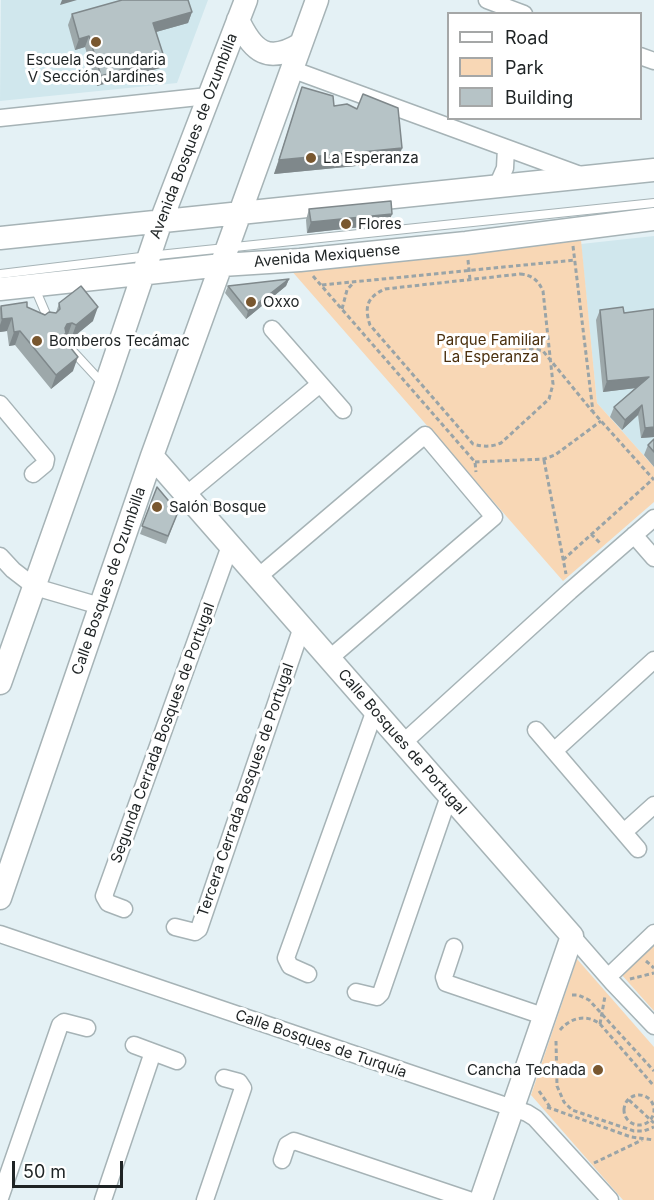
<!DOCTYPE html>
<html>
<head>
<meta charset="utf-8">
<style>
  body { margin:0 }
  #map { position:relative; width:654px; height:1200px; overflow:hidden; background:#e4f1f5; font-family:Inter,sans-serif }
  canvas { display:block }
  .legend { position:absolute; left:447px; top:12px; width:195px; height:108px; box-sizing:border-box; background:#fff; border:2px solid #a5a7a7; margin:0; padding:8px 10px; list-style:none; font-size:18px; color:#1e2324 }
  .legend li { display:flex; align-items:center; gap:12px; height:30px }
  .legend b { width:30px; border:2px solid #a5a7a7 }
  .scale { position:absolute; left:12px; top:1161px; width:111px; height:27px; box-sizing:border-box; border:3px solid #1e2324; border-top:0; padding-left:8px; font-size:18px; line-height:21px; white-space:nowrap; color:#1e2324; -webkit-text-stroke:4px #fff; paint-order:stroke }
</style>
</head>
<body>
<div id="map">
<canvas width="654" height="1200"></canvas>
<ul class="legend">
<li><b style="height:8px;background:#fff"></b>Road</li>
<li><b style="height:16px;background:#f8d7b5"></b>Park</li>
<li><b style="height:16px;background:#b6c3c6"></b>Building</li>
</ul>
<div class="scale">50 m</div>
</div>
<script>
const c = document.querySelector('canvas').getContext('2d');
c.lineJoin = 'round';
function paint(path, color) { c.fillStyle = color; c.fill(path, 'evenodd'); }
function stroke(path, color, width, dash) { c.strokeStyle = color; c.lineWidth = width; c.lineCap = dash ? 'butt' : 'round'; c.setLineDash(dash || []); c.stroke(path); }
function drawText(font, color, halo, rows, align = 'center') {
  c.font = font + ' Inter,sans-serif'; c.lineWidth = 6; c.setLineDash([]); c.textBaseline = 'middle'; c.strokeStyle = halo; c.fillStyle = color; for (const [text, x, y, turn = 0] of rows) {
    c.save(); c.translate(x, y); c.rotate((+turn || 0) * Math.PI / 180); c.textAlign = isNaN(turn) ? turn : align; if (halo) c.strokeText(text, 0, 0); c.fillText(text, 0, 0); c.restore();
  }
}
const built = new Path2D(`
  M1 0H208L177 83 0 101Z
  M654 236V467L597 403 581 244Z`);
const green = new Path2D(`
  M581 240 597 403 654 467V502L563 581 290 269Z
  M654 945V1011L621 974Z
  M577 959 654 1047V1200H623L531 1095Z`);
const path = new Path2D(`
  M573 246 593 412 654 480
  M468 260 470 280
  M520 274C532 275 538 280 543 291L553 384 549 399 501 443C491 447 484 447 473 444L370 325C364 307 367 297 385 289Z
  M313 276 475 462 476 472
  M322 285 575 260
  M342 309 347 290 354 282
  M462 357 535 349 543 351 592 411
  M544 460 566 574
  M475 462 544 459 555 455 601 421
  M591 534 601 544
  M563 560 653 479
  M646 961 654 968
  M630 979 654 973
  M572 995H578L589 1000 654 1071
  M600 1024 605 996
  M560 1030C571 1017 587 1014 600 1024L654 1086
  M556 1041 557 1086 564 1102 572 1110 634 1131H644L654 1127
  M539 1091 550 1107
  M624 1110a15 15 0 1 1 30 0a15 15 0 1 1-30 0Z
  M629 1100 654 1123
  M547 1107 631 1137 654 1140
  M594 1163 642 1140`);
const lane = new Path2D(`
  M0 274 149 256 654 203
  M34 286 49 321
  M68 346 104 385`);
const street = new Path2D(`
  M487 0 524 14
  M640 56 654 61
  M291 69 583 176
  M0 118 208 96
  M497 186 505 168 506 148
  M272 329 343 410
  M0 404 46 459 45 464 33 474
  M186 495 320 384
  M634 535 654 558
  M0 556 13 570 35 587 100 606
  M258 577 425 435 494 517 330 658
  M536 730 638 849
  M404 742 570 591 654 518
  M554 751 654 660
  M624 832 654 805
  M124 909 108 903 104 896 230 546
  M175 927 195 932 199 929 302 627
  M0 934 527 1113 535 1118 610 1200
  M572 936 613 983 654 1026
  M454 947 444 977 446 983 543 1016
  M308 974 290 966 286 958 375 710
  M608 977 654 933
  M356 992 377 997 381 993 449 796
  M134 1045 177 1061
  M282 1160 287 1145 294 1141 469 1200
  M0 1198 60 1025 64 1022 87 1028
  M103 1200 153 1052
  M205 1200 243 1088 239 1082 224 1078`);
const secondary = new Path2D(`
  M238 20C253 52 268 64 301 44
  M0 238 654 170
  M0 289 222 265 300 260 466 243 654 219
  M152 456 572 936 481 1200
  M0 683 105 387 161 221 246 0
  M0 898 152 456 317 0`);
const wall = new Path2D(`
  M192 12 188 23 156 32 164 57 160 68 97 86 85 47 75 50 68 25 72 14Z
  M302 87 402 148 397 162 274 174Z
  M309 209 392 214 388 224 307 233 306 220Z
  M289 279 286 286 246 319 225 293 228 286Z
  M59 303 93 321 71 339 67 337H65L64 340 73 371 51 389 15 345 9 346 7 331 0 332V308L1 306 45 315 56 313Z
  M600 310 624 313 654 437 641 438 638 415 622 430 610 417 614 407 635 388 603 392 596 320Z
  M654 439V467L644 455 648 445Z
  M157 487 178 512 166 544 140 534Z`);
const shadedWall = new Path2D(`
  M62 0H77L60 5Z
  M192 12 188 23 149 34 153 23Z
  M89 36 85 47 75 50 79 39Z
  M164 57 160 68 97 86 101 76Z
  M402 148 397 162 274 174 279 160Z
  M392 214 388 224 307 233 311 222Z
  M289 279 286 286 246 319 248 311Z
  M98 307 93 321 71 339 76 325Z
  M12 318 7 331 0 332V325L2 319Z
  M72 323 67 337H65L61 347 57 351 65 328 67 324Z
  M20 331 15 345 9 346 14 332Z
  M78 357 73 371 51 389 56 375Z
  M649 377 645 387 603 392 607 381Z
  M642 405 638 415 622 430 625 420Z
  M654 427V437L641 438 645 428Z`);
const building = new Path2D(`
  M122 0H188L192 12 153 23 164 57 101 76 89 36 79 39 72 14Z
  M302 87 333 96 334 106 347 104 357 109 363 94 398 108 402 148 279 160Z
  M391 201 392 214 311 222 309 209Z
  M289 279 248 311 228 286Z
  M81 286 98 307 76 325 72 323 67 324 65 328 66 333 62 337 78 357 56 375 20 331 14 332 12 318 2 319 1 306 27 302V307L45 315 49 312 56 313 60 309 59 303Z
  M623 307 624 313 654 309V427L645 428 642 405 625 420 614 407 649 377 607 381 600 310Z
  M654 439V452L648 445Z
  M157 487 178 512 168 536 142 526Z`);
const markers = [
  [96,42,6,"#79572f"],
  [311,158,6,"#79572f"],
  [346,224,6,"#79572f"],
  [251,302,6,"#79572f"],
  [37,341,6,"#79572f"],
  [157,507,6,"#79572f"],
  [598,1070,6,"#79572f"]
];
const poiNames = [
  ["Escuela Secundaria",96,60,"center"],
  ["V Sección Jardines",96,77,"center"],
  ["La Esperanza",323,158],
  ["Flores",358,224],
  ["Oxxo",263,302],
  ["Bomberos Tecámac",49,341],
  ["Salón Bosque",169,507],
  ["Cancha Techada",586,1070,"right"]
];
const streetNames = [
  ["Avenida Bosques de Ozumbilla",194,136,-69],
  ["Avenida Mexiquense",327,256,-5],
  ["Calle Bosques de Ozumbilla",109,581,-71],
  ["Segunda Cerrada Bosques de Portugal",163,733,-70],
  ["Calle Bosques de Portugal",402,742,49],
  ["Tercera Cerrada Bosques de Portugal",246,790,-71],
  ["Calle Bosques de Turquía",321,1044,19]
];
const parkNames = [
  ["Parque Familiar",491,340],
  ["La Esperanza",491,357]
];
paint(built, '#d0e7ed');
paint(green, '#f8d7b5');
stroke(lane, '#a6b3b6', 10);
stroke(street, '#a6b3b6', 19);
stroke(secondary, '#a6b3b6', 25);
stroke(path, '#9aa4a7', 3, [4.5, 3]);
stroke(lane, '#fff', 8);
stroke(street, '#fff', 16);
stroke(secondary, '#fff', 22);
paint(wall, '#9da8aa');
paint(shadedWall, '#7f888b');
paint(building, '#b6c3c6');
stroke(building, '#7f888b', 1.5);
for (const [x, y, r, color] of markers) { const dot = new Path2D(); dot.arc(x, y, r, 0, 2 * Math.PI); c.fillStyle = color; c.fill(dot); stroke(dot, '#fff', 2); }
drawText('15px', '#1e2324', '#fff', poiNames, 'left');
drawText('15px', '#1e2324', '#fff', streetNames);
drawText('15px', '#4a2f0d', '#fff', parkNames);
</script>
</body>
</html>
